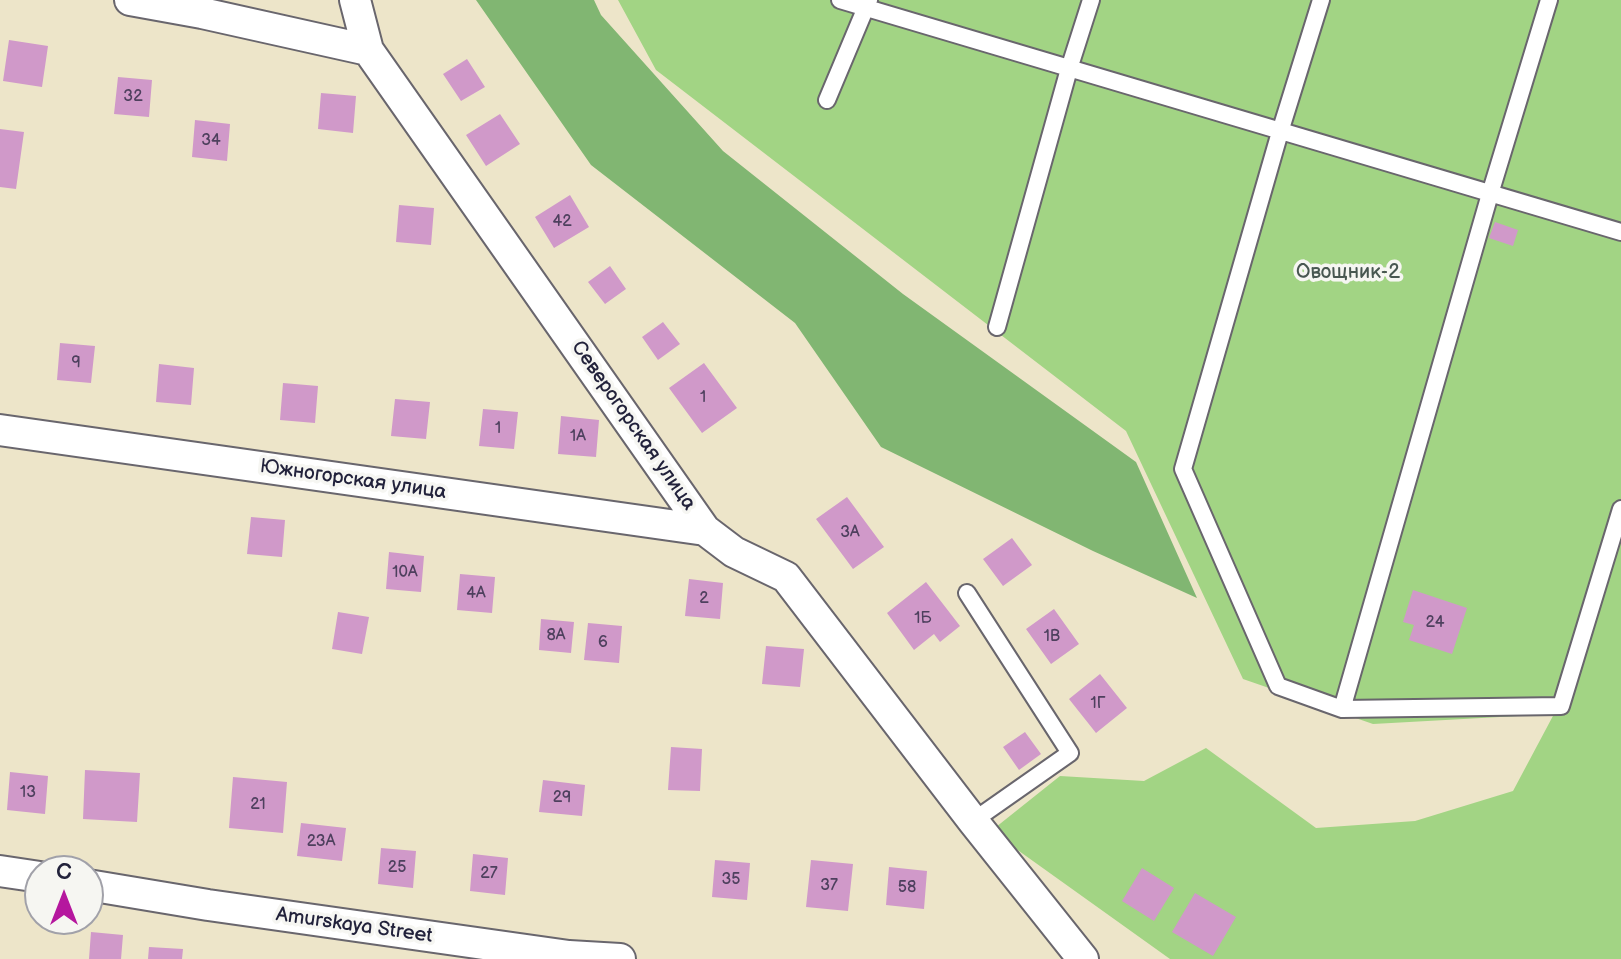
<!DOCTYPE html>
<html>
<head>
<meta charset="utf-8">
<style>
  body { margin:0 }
  #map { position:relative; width:1621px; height:959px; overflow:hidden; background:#ede5c9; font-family:"Balsamiq Sans",sans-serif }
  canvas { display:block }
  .north { position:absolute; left:24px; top:855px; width:80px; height:80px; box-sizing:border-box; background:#f6f6f2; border:2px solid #a1a1a9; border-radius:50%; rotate:0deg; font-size:22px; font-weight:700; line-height:32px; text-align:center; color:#22223b }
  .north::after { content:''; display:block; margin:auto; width:28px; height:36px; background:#b5179e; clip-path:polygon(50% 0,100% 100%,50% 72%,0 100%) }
</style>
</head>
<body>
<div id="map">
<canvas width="1621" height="959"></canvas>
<div class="north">С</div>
</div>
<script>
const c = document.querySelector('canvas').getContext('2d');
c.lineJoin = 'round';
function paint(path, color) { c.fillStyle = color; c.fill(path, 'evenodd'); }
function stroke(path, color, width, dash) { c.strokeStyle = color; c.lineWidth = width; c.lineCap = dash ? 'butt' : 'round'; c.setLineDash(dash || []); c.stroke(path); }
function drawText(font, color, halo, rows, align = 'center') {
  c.font = font + ' "Balsamiq Sans",sans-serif'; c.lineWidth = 7; c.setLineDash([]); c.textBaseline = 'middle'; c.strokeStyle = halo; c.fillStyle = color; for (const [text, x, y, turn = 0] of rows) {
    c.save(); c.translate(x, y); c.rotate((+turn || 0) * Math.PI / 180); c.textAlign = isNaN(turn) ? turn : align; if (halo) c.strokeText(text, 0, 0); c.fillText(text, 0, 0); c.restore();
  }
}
const green = new Path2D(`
  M618 0H1621V959H1170L991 831 1060 776 1144 781 1206 748 1316 828 1415 821 1513 791 1554 714 1373 724 1243 679 1126 431 656 70Z`);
const forest = new Path2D(`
  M476 0H594L601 15 723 151 903 294 1136 462 1197 598 1093 551 881 447 795 323 591 165Z`);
const building = new Path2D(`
  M9 40 48 46 42 87 3 81Z
  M467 59 485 87 461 101 443 74Z
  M118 77 152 80 149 117 114 114Z
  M321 93 356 96 353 133 318 129Z
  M500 114 520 144 486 166 466 135Z
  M195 120 230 124 227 161 192 157Z
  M0 129 24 132 16 189 0 187Z
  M570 195 589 227 554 248 535 217Z
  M399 205 434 208 431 245 396 242Z
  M1495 222 1518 230 1513 246 1489 238Z
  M610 266 626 289 605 304 588 282Z
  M663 322 680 344 658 360 642 337Z
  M60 343 95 346 91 383 57 380Z
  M704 363 737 408 702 433 669 388Z
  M159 364 194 368 191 405 156 402Z
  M283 383 318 386 315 423 280 420Z
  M395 399 430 402 426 439 391 436Z
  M483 409 518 412 514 449 479 446Z
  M561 416 599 420 596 457 558 454Z
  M847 497 884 547 853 569 816 519Z
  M251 517 285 520 282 557 247 554Z
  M1012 538 1032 565 1003 586 983 559Z
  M389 552 424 556 421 592 386 589Z
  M460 574 495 577 492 613 457 610Z
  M689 579 723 583 720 619 685 616Z
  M926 582 960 626 940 642 934 634 914 650 887 613Z
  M1413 590 1467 608 1452 654 1409 640 1414 625 1403 622Z
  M1054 609 1079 644 1051 664 1026 629Z
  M338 612 369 617 362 654 332 649Z
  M541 619 574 622 571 653 539 650Z
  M588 623 622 626 619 663 584 660Z
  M766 646 804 649 800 687 762 684Z
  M1100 674 1127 708 1096 733 1069 699Z
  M1025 732 1041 754 1019 770 1003 747Z
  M671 747 702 749 700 791 668 790Z
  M85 770 140 773 137 822 83 819Z
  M10 772 48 776 45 814 7 810Z
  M233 777 287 782 283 833 229 828Z
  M543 780 585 785 582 816 539 812Z
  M301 823 346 828 342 861 297 856Z
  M381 848 416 851 413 888 378 884Z
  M473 854 508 858 505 895 470 891Z
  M715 860 750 863 747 900 712 897Z
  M811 860 853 864 848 911 806 907Z
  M889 867 927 871 924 909 886 905Z
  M1142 868 1174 888 1154 921 1122 901Z
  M1195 893 1236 917 1213 956 1172 932Z
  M91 932 123 935 121 959H89Z
  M149 947 183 949 182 959H148Z`);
const service = new Path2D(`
  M840 0 1621 232
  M1321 0 1280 132 1183 469 1278 686 1342 709 1561 706 1621 509
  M827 100 869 0
  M997 327 1069 69 1091 0
  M967 593 1070 753 973 821
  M1342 709 1490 194 1549 0`);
const minor = new Path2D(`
  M130 0 202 13 368 50
  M355 0 368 50 705 530 734 552 786 577 973 821 1083 959
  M0 430 705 530
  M0 871 40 877
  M88 885 208 905 569 956 620 959`);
const numberNames = [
  ["32",133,97],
  ["34",211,141],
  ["42",562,222],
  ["9",76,363],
  ["1",703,398],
  ["1",498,429],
  ["1А",578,437],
  ["3А",850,533],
  ["10А",405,573],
  ["4А",476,594],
  ["2",704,599],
  ["1Б",923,619],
  ["24",1435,623],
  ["8А",556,636],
  ["1В",1052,637],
  ["6",603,643],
  ["1Г",1098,704],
  ["13",28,793],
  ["29",562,798],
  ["21",258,805],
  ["23А",321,842],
  ["25",397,868],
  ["27",489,874],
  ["35",731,880],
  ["37",829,886],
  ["58",907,888]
];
const parkNames = [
  ["Овощник-2",1348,273]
];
const streetNames = [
  ["Северогорская улица",633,426,55],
  ["Южногорская улица",353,480,8],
  ["Amurskaya Street",354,926,8]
];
paint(green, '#a2d484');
paint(forest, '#81b672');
paint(building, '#d099c9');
stroke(service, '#69666d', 20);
stroke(minor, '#69666d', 34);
stroke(service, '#fff', 16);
stroke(minor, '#fff', 30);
drawText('16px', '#4e405e', null, numberNames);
drawText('20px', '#485751', '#f6f6f2', parkNames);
drawText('20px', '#22223b', '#f6f6f2', streetNames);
</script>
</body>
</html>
